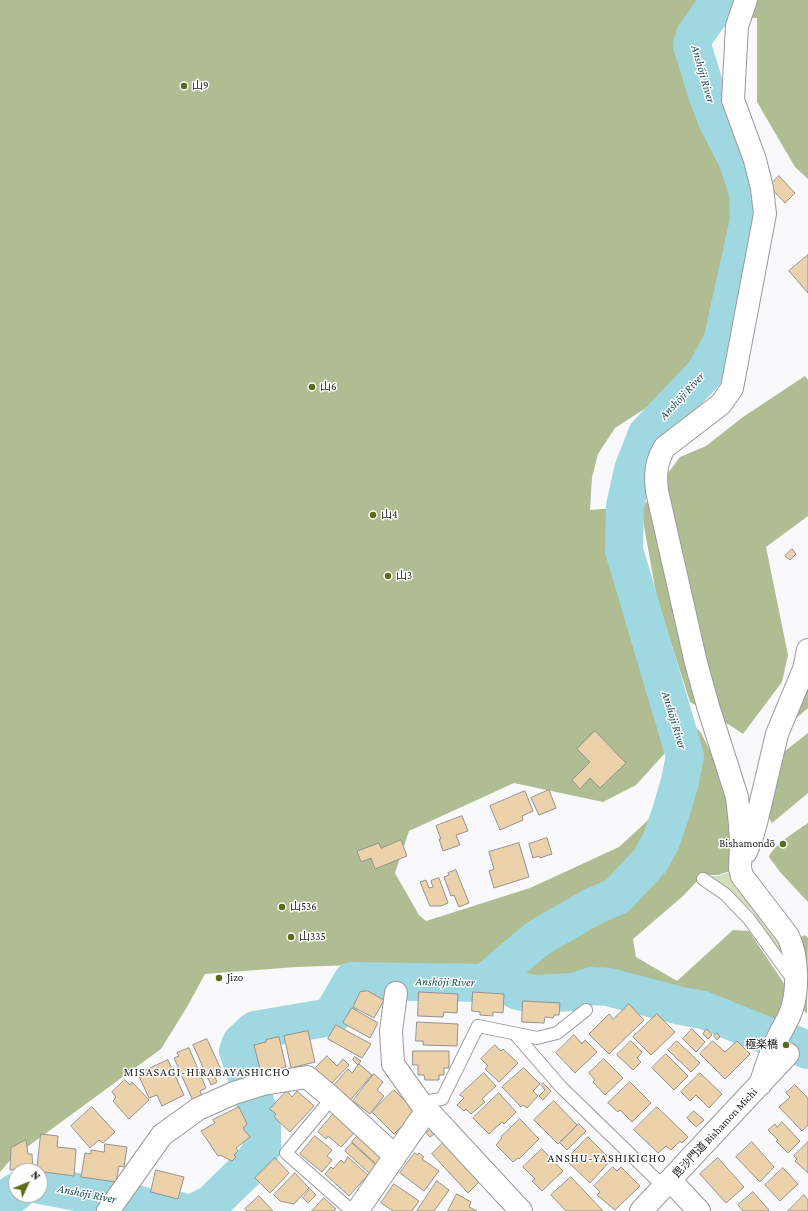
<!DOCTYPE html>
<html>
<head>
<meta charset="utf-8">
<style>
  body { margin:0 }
  #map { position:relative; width:808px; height:1211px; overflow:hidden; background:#f9f9fb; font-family:"Crimson Pro",serif }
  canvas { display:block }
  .north { position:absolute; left:8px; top:1163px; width:40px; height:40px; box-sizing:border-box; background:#fff; border:1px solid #a4a4a5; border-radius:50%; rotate:46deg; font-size:11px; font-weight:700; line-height:16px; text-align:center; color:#1c1c1d }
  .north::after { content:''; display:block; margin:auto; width:14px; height:18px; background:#596c19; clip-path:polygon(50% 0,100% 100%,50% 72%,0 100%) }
</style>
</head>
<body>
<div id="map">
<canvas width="808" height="1211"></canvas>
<div class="north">N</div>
</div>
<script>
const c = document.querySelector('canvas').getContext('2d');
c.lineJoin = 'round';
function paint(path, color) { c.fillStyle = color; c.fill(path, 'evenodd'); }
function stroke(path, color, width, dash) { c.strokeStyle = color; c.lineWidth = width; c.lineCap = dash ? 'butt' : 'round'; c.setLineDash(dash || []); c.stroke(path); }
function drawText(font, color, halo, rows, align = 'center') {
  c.font = font + ' "Crimson Pro","Noto Sans JP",serif'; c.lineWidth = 3; c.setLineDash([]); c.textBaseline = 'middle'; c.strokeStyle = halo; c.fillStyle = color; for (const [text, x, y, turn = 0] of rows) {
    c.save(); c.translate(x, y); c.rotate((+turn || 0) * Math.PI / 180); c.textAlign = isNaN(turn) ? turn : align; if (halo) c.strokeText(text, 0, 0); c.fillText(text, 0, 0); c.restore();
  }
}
const green = new Path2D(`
  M731 872 767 918 788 958 775 946 753 912 735 895 708 876H718Z`);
const forest = new Path2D(`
  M0 0H808V179L795 167 757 102V18L723 16 684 41 691 75 705 113 730 158 740 204 732 258 711 349 686 382 615 428 598 454 592 477 590 510 614 508 616 587 638 661 666 752 636 785 603 802 514 783 409 831 395 873 419 915 426 921 530 888 619 847 646 822 688 776 690 721 701 733 726 781 731 839 730 871 718 875H703L683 896 633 939 636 957 677 981 733 930 749 931 785 985 782 1009 770 1030 701 1003 613 976 595 975 575 983 547 989 527 985 474 972 383 964 296 967 205 974 187 1007 161 1049 12 1158 0 1172Z
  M805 376 808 380V516L766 547 788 655 782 682 743 734 731 726 690 702 657 599 641 509 680 457 706 446 743 417Z
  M808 685V708L793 721Z
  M808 733V793L772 823 769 818 773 796 785 751Z
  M808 823V902L780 872 769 857C772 846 798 830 808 823Z
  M805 935 808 938 807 1014 801 1007 807 963 801 937Z`);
const river = new Path2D(`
  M485 983 504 984 518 991 534 994 574 992 592 986 608 987 681 1006 703 1010 770 1037 788 1042 808 1050
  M40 1185 134 1203 148 1208 180 1211
  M0 1203 16 1192
  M197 1211 211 1204 250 1166 258 1156 262 1147V1128L257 1107 238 1051 241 1043 255 1030 331 1017 352 981 485 983 538 938 592 907 617 896 650 861 661 841 671 812 680 781 685 756 624 550 625 506 633 470 647 434 704 374 722 342 749 220 748 192 737 159 717 120 707 94 692 45 695 35 720 0`);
const building = new Path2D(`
  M779 176 795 193 785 203 769 186Z
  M808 255V293L789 271Z
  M792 549 796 554 790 560 785 556Z
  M595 731 626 763 600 788 590 778 580 789 572 780 590 762 577 749Z
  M549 790 556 808 539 815 531 798Z
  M525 791 533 811 522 816 523 820 500 830 490 806Z
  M462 816 468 831 456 835 460 845 443 851 439 839H441L436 826Z
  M547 838 552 854 540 858 539 856 533 858 529 844Z
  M401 840 407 856 375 869 371 858 361 862 357 851 379 843 381 848Z
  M519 843 529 877 494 888 489 871 494 869 489 852Z
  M456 870 469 903 459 907 454 895 451 896 444 877 449 875 448 873Z
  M439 878 448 903 441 906H430L420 882 426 880 429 888 433 887 431 881Z
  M368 991 384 1000 374 1018 353 1007 360 992Z
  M419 992 458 994 457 1013 444 1012 443 1017 418 1016Z
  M473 992 504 994 503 1013 493 1012V1016L480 1015V1012L472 1011Z
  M523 1001 560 1003 559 1015H554L553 1018 545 1017 544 1023 522 1022Z
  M629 1004 644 1020 609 1054 589 1034 609 1014 613 1019Z
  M352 1008 378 1023 370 1038 343 1023Z
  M657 1014 675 1032 651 1055 633 1037Z
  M417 1022 458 1024 457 1046 423 1045V1041H416Z
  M336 1025 371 1044 362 1058 328 1039Z
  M692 1029 705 1042 696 1052 683 1039Z
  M707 1029 712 1035 708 1039 703 1034Z
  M308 1031 315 1062 291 1068 284 1036Z
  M717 1033 720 1037 717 1040 714 1036Z
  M574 1035 582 1044 585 1040 597 1052 575 1073 556 1053Z
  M279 1037 286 1067 261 1073 254 1045 266 1042V1040Z
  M207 1039 223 1074 215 1077 217 1082 211 1085 193 1045Z
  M631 1041 642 1052 637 1058 641 1062 633 1070 617 1055Z
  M677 1041 700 1063 691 1072 668 1050Z
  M713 1041 725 1052 737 1041 750 1054 725 1079 700 1054Z
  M495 1045 501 1051 503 1049 518 1063 499 1082 485 1069 488 1066 481 1059Z
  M189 1048 206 1088 200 1091 202 1097 193 1101 174 1058 179 1056 177 1053Z
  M413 1051H449V1068H444V1075H439V1080H425L424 1075H418V1065H413Z
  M666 1054 688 1076 674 1090 652 1068Z
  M327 1056 337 1066 343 1059 349 1065 330 1085 314 1070Z
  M355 1057 361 1061 358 1065 353 1060Z
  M604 1059 623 1078 605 1095 593 1082 595 1080 589 1073Z
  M168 1060 184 1095 162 1106 157 1095 149 1098 138 1074Z
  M359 1064 372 1075 346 1105 332 1087 348 1069 352 1073Z
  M524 1068 540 1084 533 1091 538 1096 527 1108 523 1105 521 1107 502 1087Z
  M484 1073 496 1086 482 1099 485 1102 471 1114 466 1109 464 1111 457 1105 464 1098 460 1095Z
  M700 1073 722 1094 709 1108 696 1095 690 1101 681 1092Z
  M374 1074 383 1082 377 1090 384 1096 370 1114 353 1101Z
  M125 1080 130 1085 132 1082 149 1100 129 1119 113 1101 116 1097 112 1092Z
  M630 1082 651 1103 632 1122 620 1110 618 1112 608 1103Z
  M543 1083 551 1091 543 1100 539 1096 545 1090 541 1085Z
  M795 1085 808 1098V1125L802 1131 779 1107 790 1097 786 1093Z
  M394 1090 416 1112 394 1134 372 1112Z
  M287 1091 292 1097 297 1091 314 1106 290 1132 274 1117 276 1114 270 1109Z
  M499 1093 516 1112 504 1124 502 1122 489 1134 473 1118Z
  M554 1101 577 1125 558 1144 534 1120Z
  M92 1107 115 1132 103 1143 99 1140 90 1148 71 1126Z
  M239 1107 247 1124 243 1128 250 1137 236 1148 238 1151 234 1155 236 1157 232 1161 220 1155 218 1156 201 1131 215 1123 213 1120Z
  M657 1107 688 1137 682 1143 680 1141 671 1150 666 1146 658 1153 634 1130Z
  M694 1111 704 1120 696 1127 687 1118Z
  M335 1112 355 1132 341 1147 328 1136 326 1139 318 1132Z
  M520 1119 539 1139 519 1159 518 1158 513 1162 496 1145 502 1138 501 1137Z
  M782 1122 800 1141 788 1153 776 1141 778 1140 768 1130 775 1124 777 1127Z
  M579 1124 586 1131 567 1150 560 1143Z
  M430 1130 434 1134 430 1137 426 1133Z
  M361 1132 383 1159 378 1166 352 1142Z
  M41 1134 58 1136 57 1147 76 1149 74 1176 37 1171Z
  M315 1136 332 1150 327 1156 332 1160 322 1172 300 1154Z
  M588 1137 611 1160 590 1183 566 1160Z
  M26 1140 28 1154H32L33 1170 16 1171V1174L15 1169 10 1170 11 1148Z
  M752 1142 774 1167 760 1182 736 1157Z
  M808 1142V1173L795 1161 797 1159 794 1156Z
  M352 1143 377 1166 370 1174 345 1151Z
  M443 1143 479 1182 468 1193 432 1154Z
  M105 1144 127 1147 124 1167 119 1166 116 1182 81 1177 85 1153 91 1154V1150L104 1152Z
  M542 1149 563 1171 542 1191 532 1181 535 1179 523 1167Z
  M415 1153 417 1155 419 1153 424 1157 422 1159 439 1171 424 1191 400 1173Z
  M348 1157 368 1175 349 1196 325 1174 331 1167 333 1169 341 1160 344 1163Z
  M275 1158 289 1173 270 1193 255 1178Z
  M718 1158 744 1187 726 1203 700 1174Z
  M613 1167 617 1171 621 1167 640 1186 615 1210 597 1195 600 1192 594 1186Z
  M783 1168 798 1184 780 1201 765 1185Z
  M156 1170 184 1177 178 1199 151 1192Z
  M295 1173 309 1188 294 1204 280 1201 274 1195Z
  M571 1177 603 1211H566L551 1195Z
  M437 1181 449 1190 434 1211H417Z
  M394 1184 419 1201 412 1211H393L381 1203Z
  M310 1189 316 1195 308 1203 303 1198Z
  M753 1192 769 1210 768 1211H743L738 1205Z
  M457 1194 471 1202 469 1207 477 1211H448Z
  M804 1195 808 1200V1211H788Z
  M259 1196 271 1209 273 1211H247L245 1209Z
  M324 1198 336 1209 334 1211H312Z`);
const lane = new Path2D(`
  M703 879 725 894 749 919 794 981
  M515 1034 561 1087 664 1187
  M332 1098 286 1153 352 1211
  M420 1102 442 1099 478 1026 537 1038 557 1033 586 1010`);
const street = new Path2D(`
  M746 0 737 26 733 100 755 160 762 188 765 214 732 388 721 404 665 447C656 461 655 474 657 491L696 663 708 706 737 797 740 824 741 845 740 868 742 876 788 936C798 957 799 993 790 1014 786 1024 780 1032 776 1042 769 1056 765 1071 760 1085
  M746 852 752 837 756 823 777 734 804 669 808 650
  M396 993 391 1031 393 1064 420 1102 521 1211
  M670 1180 699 1211
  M108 1211 162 1135 198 1109 234 1093 263 1084 307 1077 332 1098 395 1156
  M357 1211 427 1110
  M641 1211 788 1054`);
const markers = [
  [184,86,4,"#596c19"],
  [312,387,4,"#596c19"],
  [373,515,4,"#596c19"],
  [388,576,4,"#596c19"],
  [783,844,4,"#596c19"],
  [282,907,4,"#596c19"],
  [291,937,4,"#596c19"],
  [219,978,4,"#596c19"],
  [786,1045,4,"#596c19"]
];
const poiNames = [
  ["山9",192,86],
  ["山6",320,387],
  ["山4",381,515],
  ["山3",396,576],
  ["Bishamondō",775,844,"right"],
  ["山536",290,907],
  ["山335",299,937],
  ["Jizo",227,978],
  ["極楽橋",778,1045,"right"]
];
const streetNames = [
  ["毘沙門道 Bishamon Michi",715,1133,-47]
];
const waterNames = [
  ["Anshōji River",703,74,74],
  ["Anshōji River",682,396,-47],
  ["Anshōji River",674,720,73],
  ["Anshōji River",445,982,1],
  ["Anshōji River",87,1194,11]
];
const neighbourhoodNames = [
  ["MISASAGI-HIRABAYASHICHO",207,1072],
  ["ANSHU-YASHIKICHO",607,1158]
];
paint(green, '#d3debb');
paint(forest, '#b0bd92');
stroke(river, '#9fd8e1', 38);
paint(building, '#ecd2aa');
stroke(building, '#939290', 1);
stroke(lane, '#9a9a9c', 14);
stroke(street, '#9a9a9c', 24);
stroke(lane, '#fff', 12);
stroke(street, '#fff', 22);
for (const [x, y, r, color] of markers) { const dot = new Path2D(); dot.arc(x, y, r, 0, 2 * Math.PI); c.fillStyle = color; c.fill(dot); stroke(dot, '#fff', 1.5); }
drawText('11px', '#1c1c1d', '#fff', poiNames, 'left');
drawText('11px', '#1c1c1d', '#fff', streetNames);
drawText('italic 12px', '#194b52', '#fff', waterNames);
c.letterSpacing = '1px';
drawText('12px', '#1c1c1d', '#fff', neighbourhoodNames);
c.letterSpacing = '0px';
</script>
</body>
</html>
